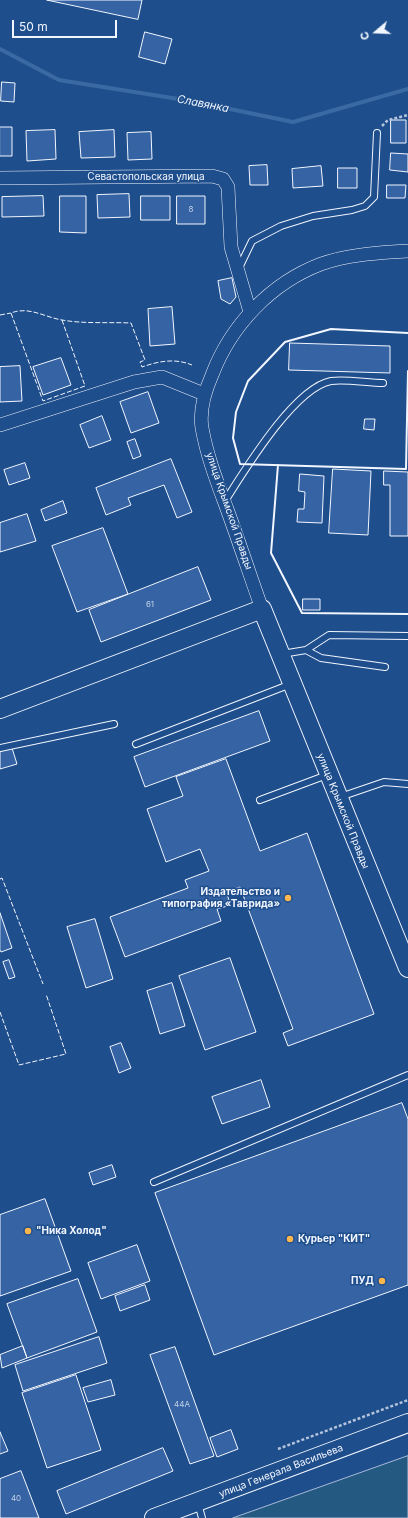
<!DOCTYPE html>
<html>
<head>
<meta charset="utf-8">
<style>
  body { margin:0 }
  #map { position:relative; width:408px; height:1518px; overflow:hidden; background:#1f4e8c; font-family:Inter,sans-serif }
  canvas { display:block }
  .north { position:absolute; left:356px; top:12px; width:40px; height:40px; -webkit-text-stroke:3px #1f4e8c; paint-order:stroke; rotate:251deg; font-size:11px; font-weight:700; line-height:16px; text-align:center; color:#f2f6ff }
  .north::after { content:''; display:block; margin:auto; width:14px; height:18px; background:#f2f6ff; clip-path:polygon(50% 0,100% 100%,50% 72%,0 100%) }
  .scale { position:absolute; left:12px; top:20px; width:105px; height:18px; box-sizing:border-box; border:2px solid #f2f6ff; border-top:0; padding-left:5px; font-size:12px; line-height:14px; white-space:nowrap; color:#f2f6ff; -webkit-text-stroke:3px #1f4e8c; paint-order:stroke }
</style>
</head>
<body>
<div id="map">
<canvas width="408" height="1518"></canvas>
<div class="north">С</div>
<div class="scale">50 m</div>
</div>
<script>
const context = document.querySelector('canvas').getContext('2d');
context.lineJoin = 'round';
function paint(path, color) {
  context.fillStyle = color;
  context.fill(path, 'evenodd');
}
function strokePath(path, color, width, dash) {
  context.strokeStyle = color;
  context.lineWidth = width;
  context.lineCap = dash ? 'butt' : 'round';
  context.setLineDash(dash || []);
  context.stroke(path);
}
function label(font, color, halo, rows, align = 'center') {
  context.font = font + ' Inter,sans-serif';
  context.lineWidth = 3;
  context.setLineDash([]);
  context.textBaseline = 'middle';
  context.strokeStyle = halo;
  context.fillStyle = color;
  for (const [text, x, y, turn = 0] of rows) {
    context.save();
    context.translate(x, y);
    context.rotate((+turn || 0) * Math.PI / 180);
    context.textAlign = isNaN(turn) ? turn : align;
    if (halo) context.strokeText(text, 0, 0);
    context.fillText(text, 0, 0);
    context.restore();
  }
}
const green = new Path2D(`
  M408,1456V1518H233Z`);
paint(green, '#245a82');
strokePath(green, '#a8bbd7', 1);
strokePath(new Path2D(`
  M0,49L59,80L191,101L293,122L408,89`), '#3b69a3', 4);
const building = new Path2D(`
  M47,0H142L138,19Z
  M145,32L172,39L165,64L139,57Z
  M2,82L15,83L14,102L1,101Z
  M391,120H406V143H391Z
  M0,127H12V156H0Z
  M55,130L56,159L27,161L26,131Z
  M114,130L115,157L81,158L79,132Z
  M151,132L152,159L128,160L127,133Z
  M391,153L408,154V172L390,170Z
  M267,165L268,185H250L249,166Z
  M321,166L323,186L293,188L292,169Z
  M338,168H357V188H338Z
  M387,185H406L405,198H387Z
  M129,194L130,217L98,218L97,195Z
  M43,196L44,216L2,217V197Z
  M60,196H86V233L60,232Z
  M141,196H170V220H141Z
  M177,196H205V224H177Z
  M232,278L236,297L230,304L221,299L218,281Z
  M172,307L175,344L150,346L148,309Z
  M290,343L390,346V373L289,370Z
  M61,358L71,385L43,395L33,367Z
  M20,366L22,401L0,402V367Z
  M148,392L159,423L131,433L120,402Z
  M102,416L111,440L89,448L80,425Z
  M365,419H375L374,430L364,429Z
  M135,439L141,456L133,459L127,442Z
  M171,459L192,512L177,518L164,485L128,498L131,505L106,515L96,488Z
  M25,463L30,478L9,485L4,470Z
  M333,469L371,471L368,535L329,533Z
  M384,471L408,472V536H390V485H384Z
  M300,474L324,476L322,523L297,522L298,509H304L305,492L299,491Z
  M63,501L67,513L45,521L41,510Z
  M27,514L36,541L0,552V523Z
  M103,528L128,594L77,612L52,546Z
  M198,567L211,600L101,642L89,610Z
  M303,599H320V610H303Z
  M259,711L270,741L145,787L134,757Z
  M12,748L17,764L0,769V752Z
  M226,759L260,851L307,833L374,1014L288,1046L283,1033L293,1029L240,887L226,892L231,905L217,909L221,921L125,957L110,917L188,888L185,880L209,871L200,849L166,862L147,809L183,796L176,777Z
  M0,913L12,948L1,952L0,950Z
  M95,919L113,979L86,988L67,927Z
  M230,958L256,1032L205,1050L179,976Z
  M9,960L15,977L9,979L3,962Z
  M172,983L185,1026L160,1034L147,991Z
  M121,1043L131,1068L119,1073L110,1047Z
  M261,1080L270,1107L222,1124L212,1097Z
  M402,1103L408,1119V1285L214,1355L155,1193Z
  M112,1165L116,1177L93,1185L89,1173Z
  M45,1199L71,1271L0,1296V1215Z
  M137,1245L150,1281L101,1299L88,1263Z
  M78,1279L97,1332L27,1358L7,1304Z
  M145,1285L150,1300L120,1311L115,1296Z
  M99,1337L107,1363L23,1391L15,1365Z
  M23,1346L27,1358L2,1368L0,1355Z
  M175,1347L214,1456L190,1464L150,1355Z
  M76,1375L101,1450L47,1468L22,1393Z
  M111,1380L115,1395L88,1402L83,1388Z
  M231,1430L238,1449L217,1457L210,1438Z
  M0,1432L8,1451L0,1454Z
  M163,1448L173,1471L66,1514L57,1491Z
  M21,1471L39,1518H0V1479Z`);
paint(building, '#3563a3');
strokePath(building, '#f2f6ff', 1);
const lane = new Path2D(`
  M239,268L252,241L281,226L313,216L352,210L365,206L374,197L377,133
  M225,501C245,470 294,388 331,381C346,379 368,383 383,383
  M282,654L306,650
  M385,667L321,658L306,650L329,635L408,636
  M136,744L291,684
  M0,748L114,724
  M340,797L384,782L408,784
  M260,800L327,775
  M154,1182L408,1075
  M198,1503L202,1518`);
const street = new Path2D(`
  M0,178L212,176L223,179L228,187L231,247L250,312
  M0,425L134,382L162,377L204,394
  M262,609C250,575 239,542 227,509C217,482 207,456 202,428C199,409 205,391 212,375C231,325 271,283 321,264C349,254 379,253 408,251`);
const secondary = new Path2D(`
  M0,709L262,609L408,968
  M154,1518L408,1423`);
strokePath(lane, '#f2f6ff', 8);
strokePath(street, '#f2f6ff', 14);
strokePath(secondary, '#f2f6ff', 20);
strokePath(new Path2D(`
  M382,126L388,120L408,115
  M278,1449L408,1400`), '#b3c4dc', 2.5, [3, 2]);
strokePath(lane, '#1f4e8c', 6);
strokePath(street, '#1f4e8c', 13);
strokePath(secondary, '#1f4e8c', 18);
strokePath(new Path2D(`
  M0,315L11,313
  M62,320L85,386L43,401L11,313C29,306 44,317 62,320C84,324 108,322 131,323L145,360L140,362L142,367C159,361 175,358 192,365
  M0,879L2,878L43,984
  M0,1012L19,1065L66,1054L46,994`), '#f2f6ff', 1, [5, 2]);
strokePath(new Path2D(`
  M408,333L331,329L285,342L248,381L236,412L233,438L240,464L406,469L408,371
  M278,465L271,553L302,613L408,614`), '#f2f6ff', 2);
for (const [x, y, r, color] of [
  [288,898,4,"#ffb74d"],
  [28,1231,4,"#ffb74d"],
  [290,1239,4,"#ffb74d"],
  [382,1281,4,"#ffb74d"]
]) {
  const dot = new Path2D();
  dot.arc(x, y, r, 0, 2 * Math.PI);
  context.fillStyle = color;
  context.fill(dot);
  strokePath(dot, '#1f4e8c', 1.5);
}
label('8px', '#c3d1e8', null, [
  ["8",191,210],
  ["61",150,605],
  ["44А",182,1405],
  ["40",16,1499]
]);
label('10px', '#f2f6ff', '#1f4e8c', [
  ["Севастопольская улица",146,177],
  ["улица Крымской Правды",229,511,71],
  ["улица Крымской Правды",343,811,68],
  ["улица Генерала Васильева",281,1471,-21]
]);
label('bold 10px', '#f2f6ff', '#1f4e8c', [
  ["Издательство и",280,892],
  ["типография «Таврида»",280,904],
  ["\"Ника Холод\"",36,1231,"left"],
  ["Курьер \"КИТ\"",298,1239,"left"],
  ["ПУД",374,1281]
], 'right');
label('italic 11px', '#f2f6ff', '#1f4e8c', [
  ["Славянка",203,104,11]
]);
</script>
</body>
</html>
